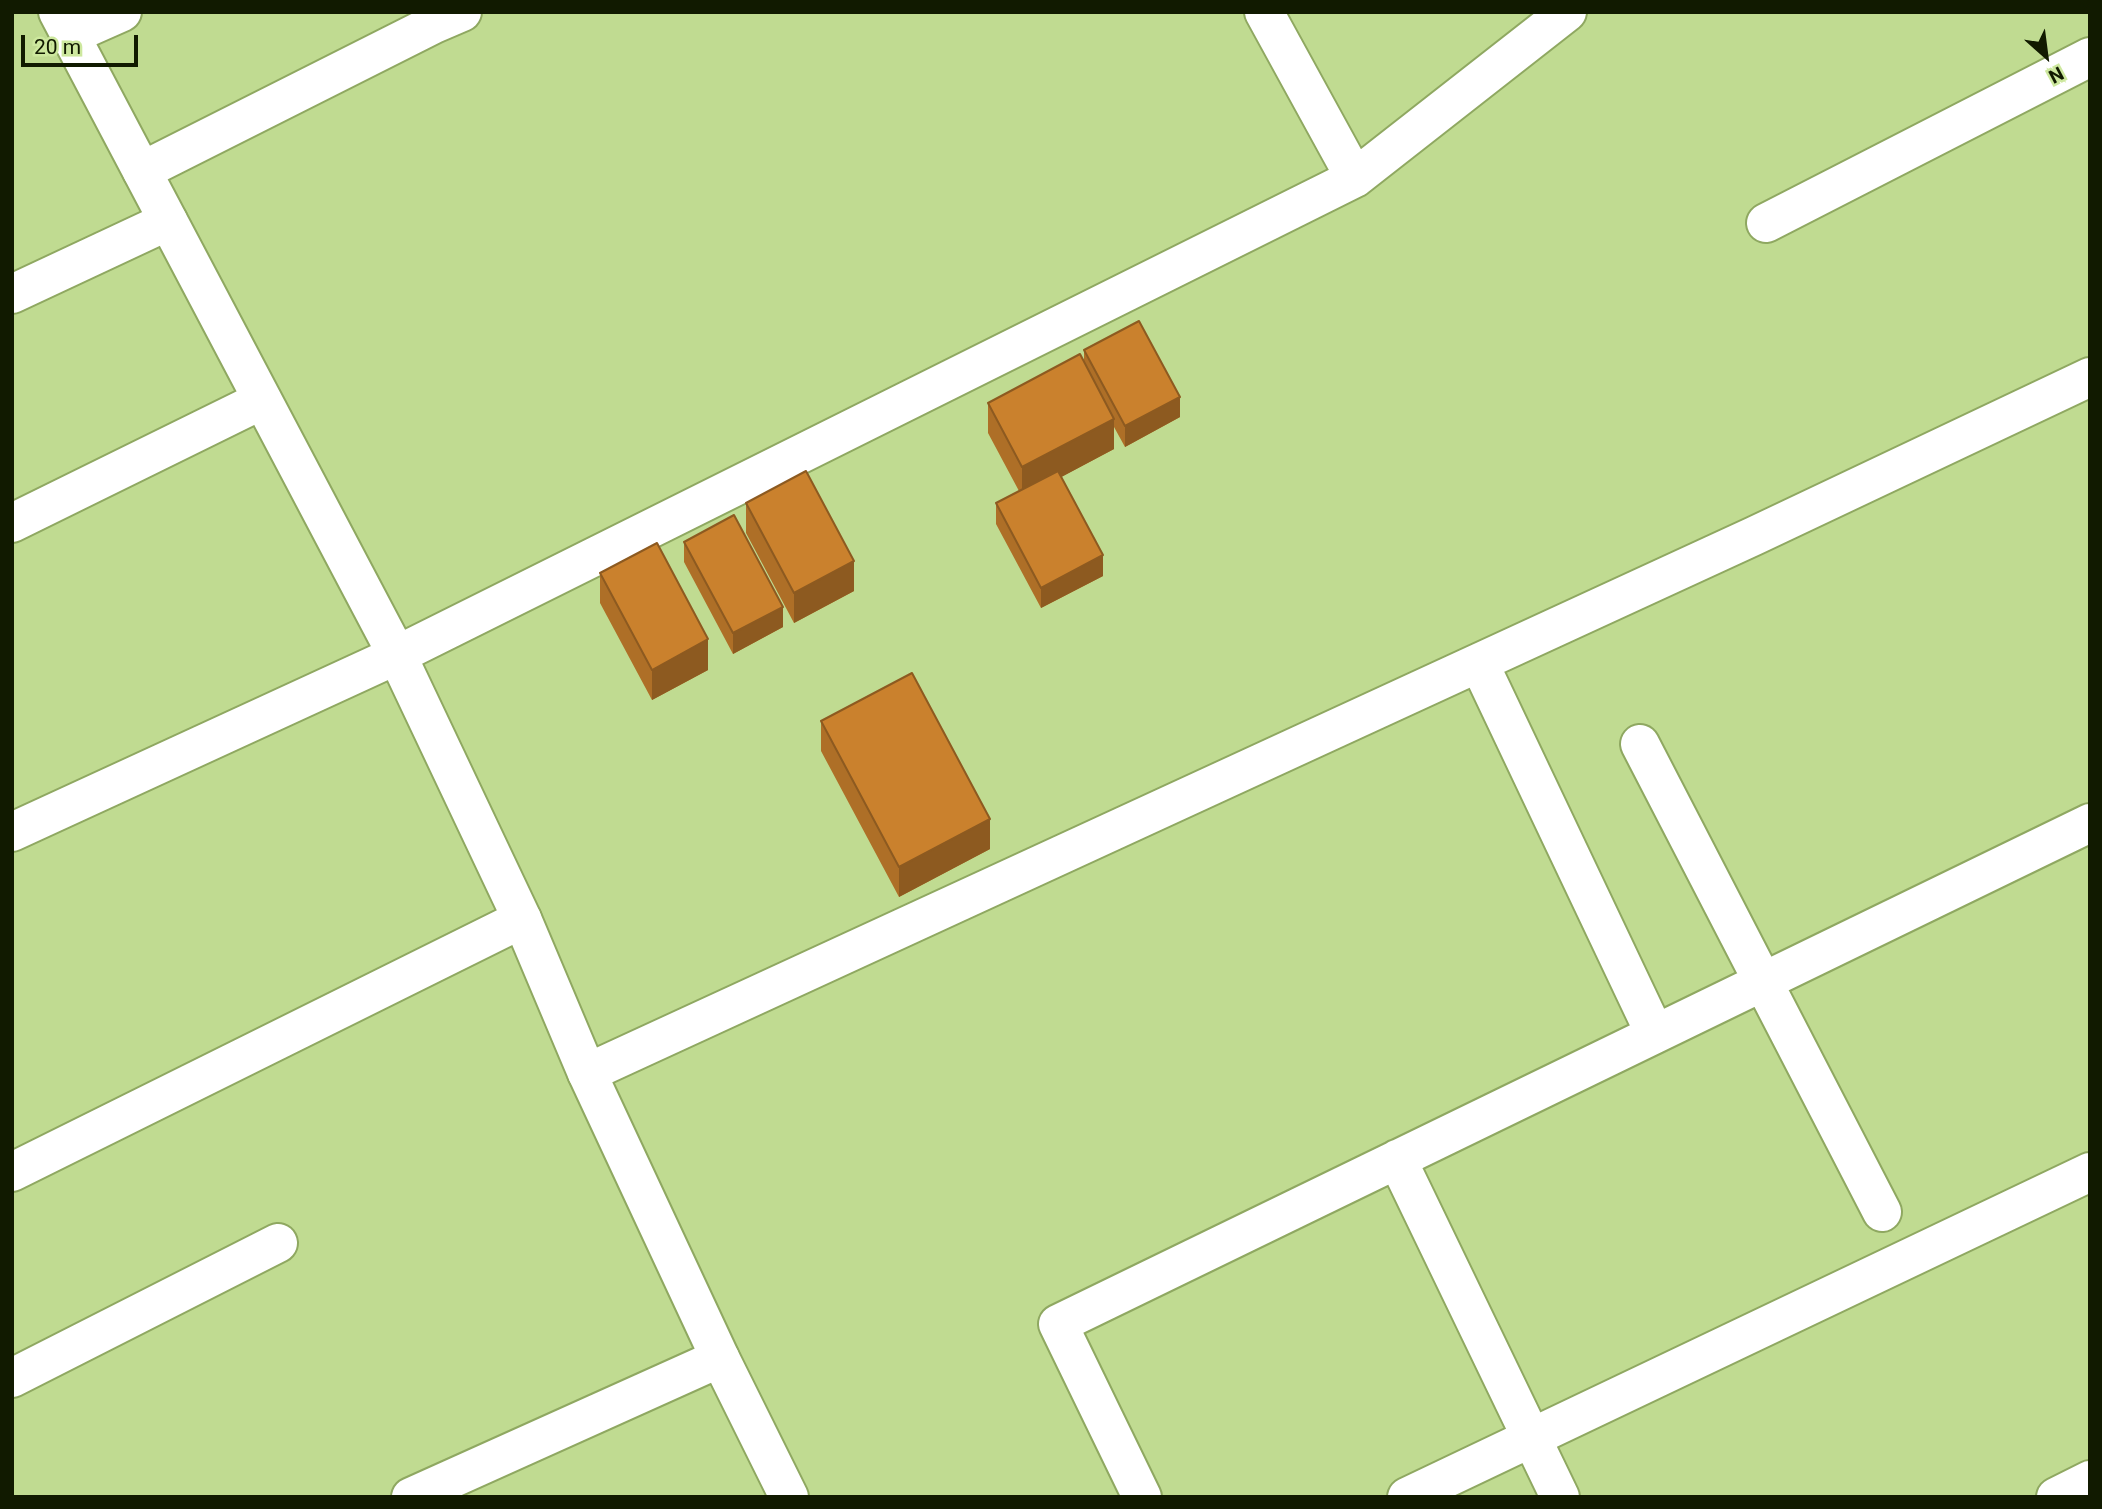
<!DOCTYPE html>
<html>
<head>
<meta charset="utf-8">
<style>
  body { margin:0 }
  #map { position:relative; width:2102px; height:1509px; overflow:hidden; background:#c0db91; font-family:Roboto,sans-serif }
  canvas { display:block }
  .frame { position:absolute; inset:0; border:14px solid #111a00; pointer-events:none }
  .north { position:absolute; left:2011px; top:21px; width:70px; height:70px; -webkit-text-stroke:5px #cde89e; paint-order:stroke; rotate:152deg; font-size:19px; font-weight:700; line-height:28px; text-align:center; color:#111a00 }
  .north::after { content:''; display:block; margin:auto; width:24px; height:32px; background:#111a00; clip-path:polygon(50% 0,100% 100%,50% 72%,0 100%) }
  .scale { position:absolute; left:21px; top:35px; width:117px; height:32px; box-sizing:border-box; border:4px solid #111a00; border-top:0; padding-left:9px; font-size:21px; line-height:24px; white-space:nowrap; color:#111a00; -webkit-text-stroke:5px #cde89e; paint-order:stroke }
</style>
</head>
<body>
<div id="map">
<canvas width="2102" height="1509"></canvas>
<div class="frame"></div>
<div class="north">N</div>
<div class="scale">20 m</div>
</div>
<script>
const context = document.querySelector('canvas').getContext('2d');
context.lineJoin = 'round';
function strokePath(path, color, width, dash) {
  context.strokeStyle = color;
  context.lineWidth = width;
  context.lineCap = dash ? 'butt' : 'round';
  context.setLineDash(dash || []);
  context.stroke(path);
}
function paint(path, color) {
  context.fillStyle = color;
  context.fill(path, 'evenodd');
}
const minor = new Path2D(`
  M1264,12L1355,178
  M70,35L122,12
  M142,171L434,24L462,12
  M1766,223L2090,57
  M12,294L168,221
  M12,523L262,400
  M1479,663L1655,1034
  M1640,744L1882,1212
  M12,832L397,655L1355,178L1567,12
  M587,1073L1754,536L2090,377
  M1397,1159L1560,1497
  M12,1172L522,919
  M12,1378L278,1243
  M411,1497L720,1358
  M1142,1497L1058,1324L2090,823
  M1407,1497L2090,1172
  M2056,1497L2090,1480`);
const major = new Path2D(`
  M58,12L397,655L522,919L587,1073L720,1358L789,1497`);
strokePath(minor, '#8fa861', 42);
strokePath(major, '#8fa861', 42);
strokePath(minor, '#fff', 38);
strokePath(major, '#fff', 38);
paint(new Path2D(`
  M1084,350L1180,417L1125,447L1114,427V449L1061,477L1103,576L1041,608L996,524V503L1019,491L988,433V403L1084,362Z
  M746,503L854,591L794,623L746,533Z
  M684,542L783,627L733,654L684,562Z
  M600,573L708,670L652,700L600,603Z
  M821,721L990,849L899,897L821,751Z`), '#ae6f27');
paint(new Path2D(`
  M1180,397V417L1125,447V426Z
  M1114,419V449L1022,498V467Z
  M1103,555V576L1041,608V588Z
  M854,561V591L794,623V593Z
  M783,607V627L733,654V633Z
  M708,639V670L652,700V670Z
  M990,819V849L899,897V867Z`), '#8d5a20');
const building = new Path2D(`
  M1139,321L1180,397L1125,426L1084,350Z
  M1080,354L1114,419L1022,467L988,403Z
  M806,471L854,561L794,593L746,503Z
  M1058,471L1103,555L1041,588L996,503Z
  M734,515L783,607L733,633L684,542Z
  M657,543L708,639L652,670L600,573Z
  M912,673L990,819L899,867L821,721Z`);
paint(building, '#ca812d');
strokePath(building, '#8d5a20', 2);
</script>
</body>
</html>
